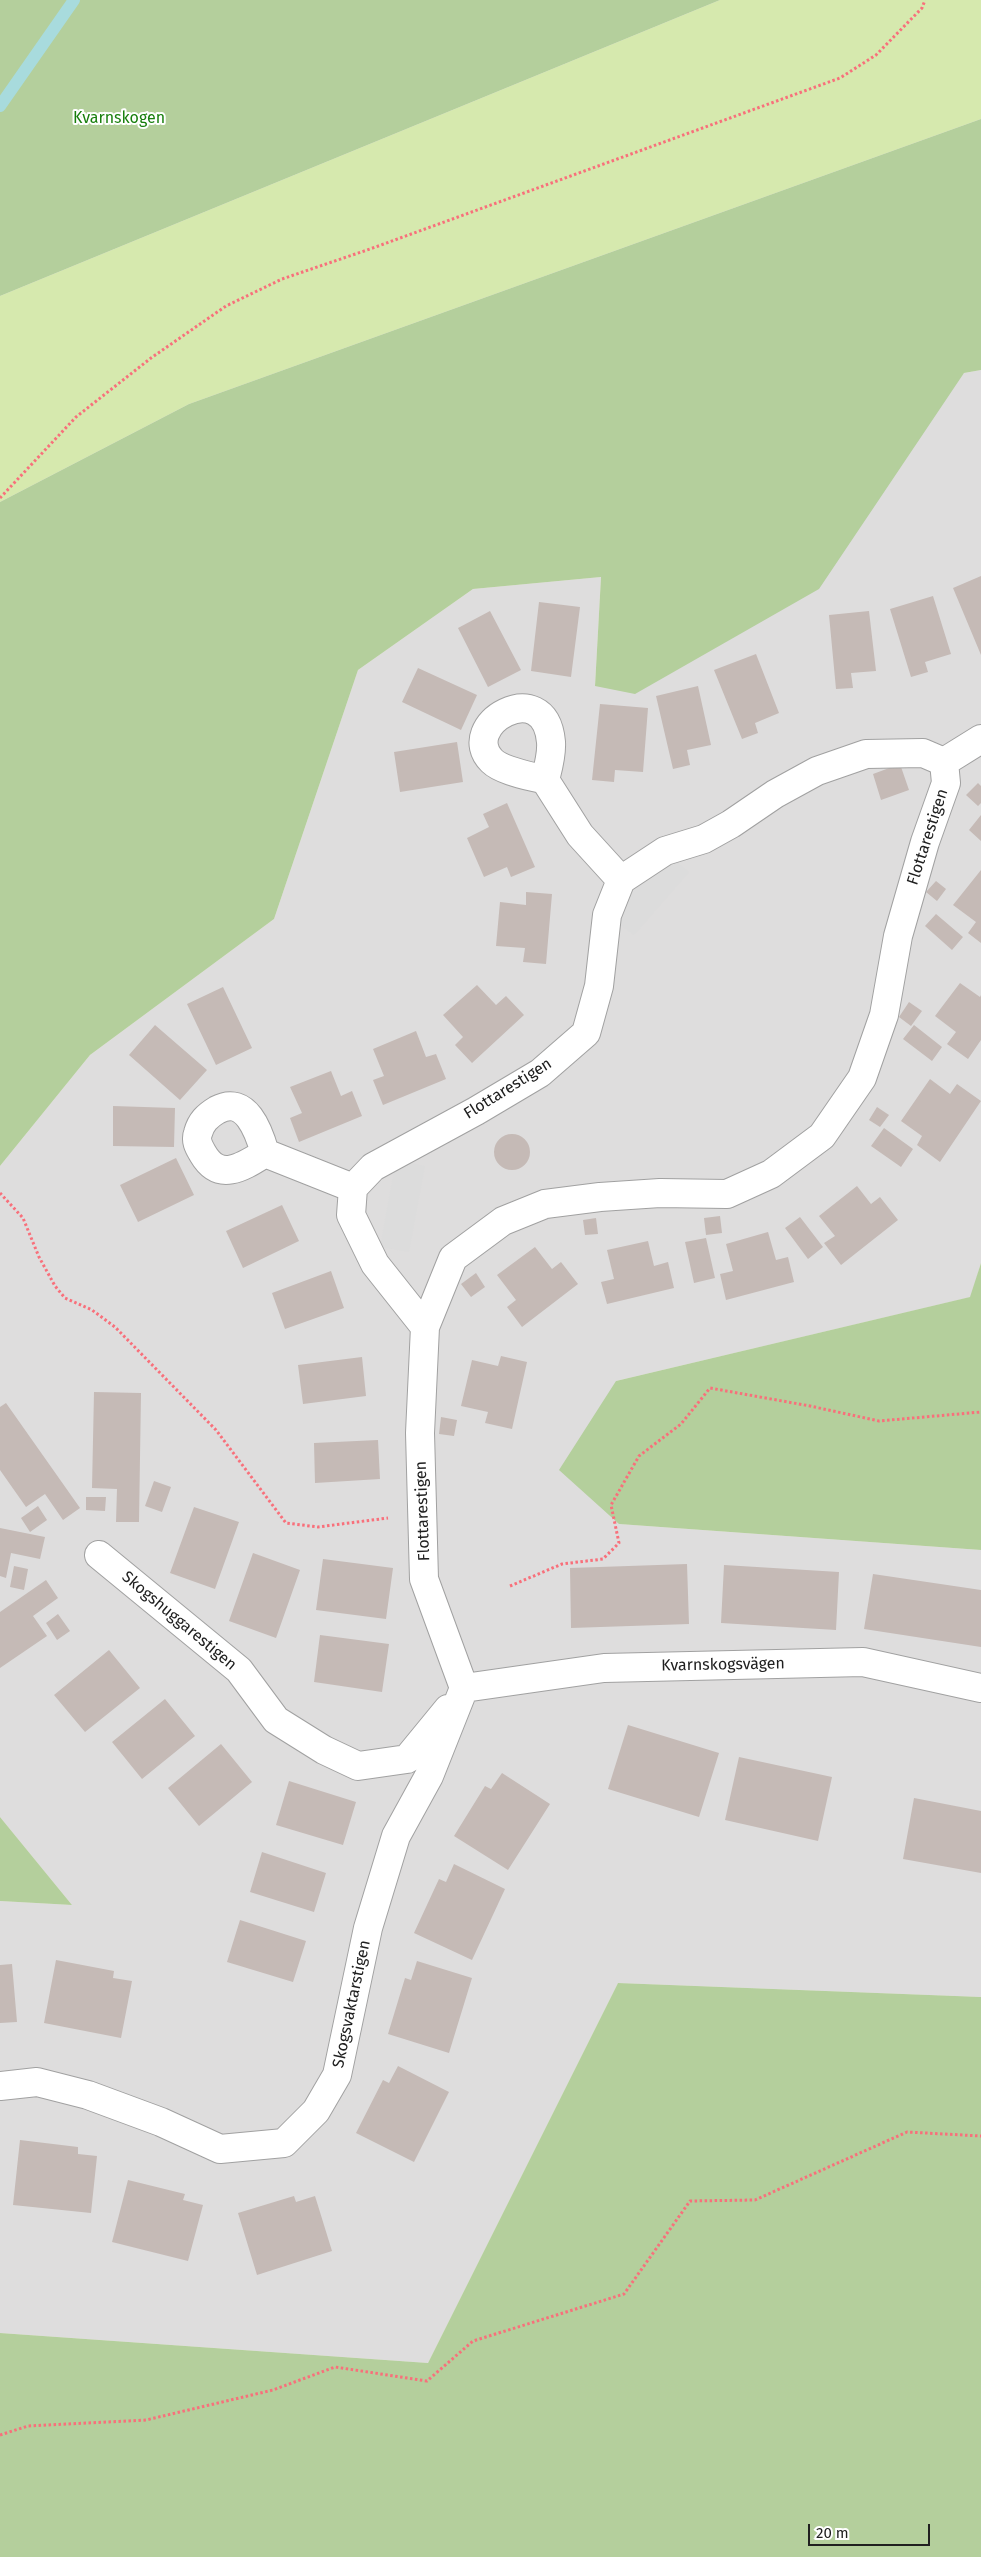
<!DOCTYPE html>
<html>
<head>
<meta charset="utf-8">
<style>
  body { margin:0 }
  #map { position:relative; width:981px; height:2557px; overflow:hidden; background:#f0ebe7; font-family:"Fira Sans",sans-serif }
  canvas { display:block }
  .scale { position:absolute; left:808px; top:2524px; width:122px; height:22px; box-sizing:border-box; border:2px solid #202020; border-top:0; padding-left:6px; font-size:15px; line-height:18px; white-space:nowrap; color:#202020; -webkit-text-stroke:4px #fff; paint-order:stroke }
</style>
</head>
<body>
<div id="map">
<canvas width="981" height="2557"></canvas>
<div class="scale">20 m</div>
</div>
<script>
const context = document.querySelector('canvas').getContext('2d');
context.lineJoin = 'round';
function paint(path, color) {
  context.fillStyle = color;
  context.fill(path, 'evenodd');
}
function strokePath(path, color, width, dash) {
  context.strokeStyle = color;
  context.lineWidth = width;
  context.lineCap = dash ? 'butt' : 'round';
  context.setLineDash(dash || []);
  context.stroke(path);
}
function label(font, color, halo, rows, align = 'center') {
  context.font = font + ' "Fira Sans",sans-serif';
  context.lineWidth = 4;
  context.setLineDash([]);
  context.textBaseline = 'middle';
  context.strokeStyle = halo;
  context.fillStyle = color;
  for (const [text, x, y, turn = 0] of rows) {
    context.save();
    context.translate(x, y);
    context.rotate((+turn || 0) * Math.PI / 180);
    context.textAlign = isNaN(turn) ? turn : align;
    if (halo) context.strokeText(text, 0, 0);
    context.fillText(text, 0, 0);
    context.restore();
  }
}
paint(new Path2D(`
  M981,370V1263L971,1297L616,1381L619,1524L981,1550V1997L618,1983L428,2363L0,2333V1901L72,1905L0,1817V1166L90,1055L274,919L358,670L473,589L601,577L595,685L964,373Z`), '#dedddd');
paint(new Path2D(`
  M720,0H981V119L189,404L0,502V296Z`), '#d6e9ae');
paint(new Path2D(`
  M0,0H720L0,296Z
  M981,119V370L964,373L819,589L635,694L595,686L601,577L473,589L358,670L274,919L90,1055L0,1166V502L189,404Z
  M981,1263V1550L619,1524L559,1470L616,1381L970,1297Z
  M0,1817L72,1905L0,1901Z
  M618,1983L981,1997V2557H0V2333L428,2363Z`), '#b4cf9c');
paint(new Path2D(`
  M665,853L689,872L634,935L610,917Z
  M396,1159L425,1166L409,1252L380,1247Z`), '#dcdcdc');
strokePath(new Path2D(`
  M0,106L74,0`), '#a8dbdd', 12);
paint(new Path2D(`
  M981,576V655L953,588Z
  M933,596L951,654L925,662L928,672L911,677L890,609Z
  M539,602L580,607L571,677L531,671Z
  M490,611L521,670L488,687L458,628Z
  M869,611L876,671L851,673L853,688L836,689L829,615Z
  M756,654L779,713L755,723L758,733L742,739L714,670Z
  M418,668L477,695L461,730L402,702Z
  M698,686L711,745L687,750L690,765L673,769L656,696Z
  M600,704L648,708L643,772L615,770L614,782L592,780Z
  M457,742L463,782L400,792L394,752Z
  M900,764L909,790L881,800L873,774Z
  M978,783L981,786V803L978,806L966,795Z
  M507,803L535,867L511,877L507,867L484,877L467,838L489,827L483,814Z
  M981,815V841L969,830Z
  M981,870V943L968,933L976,922L953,905Z
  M936,881L946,889L937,901L926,892Z
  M526,892L552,894L546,964L523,962L525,948L496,946L500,902L526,905Z
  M936,914L963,937L952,950L925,926Z
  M960,983L980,997L981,995V1040L968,1059L947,1044L956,1032L935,1016Z
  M477,985L496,1005L506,996L524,1015L472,1063L455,1045L463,1037L443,1015Z
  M223,987L252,1048L216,1065L187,1004Z
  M909,1002L922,1011L911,1026L899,1017Z
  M155,1025L207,1070L180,1100L129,1055Z
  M914,1025L942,1047L932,1061L903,1039Z
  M416,1031L426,1057L436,1054L446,1079L383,1105L373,1080L384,1076L373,1049Z
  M331,1071L341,1096L352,1091L362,1116L299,1142L290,1118L302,1113L290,1087Z
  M930,1079L950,1094L957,1084L981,1101L940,1162L917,1145L922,1136L901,1121Z
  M113,1106L175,1108L174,1147L113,1146Z
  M877,1107L889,1115L880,1127L869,1120Z
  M884,1128L913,1149L901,1167L871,1146Z
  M494 1152a18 18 0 1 1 36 0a18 18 0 1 1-36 0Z
  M176,1158L194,1195L138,1222L120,1185Z
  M857,1186L871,1204L880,1197L898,1220L841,1265L824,1243L835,1236L819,1216Z
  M282,1205L299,1241L243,1268L226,1231Z
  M720,1216L722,1233L706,1235L704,1218Z
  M800,1217L823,1247L808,1259L785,1228Z
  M596,1218L598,1234L585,1235L583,1220Z
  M768,1232L776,1260L788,1257L794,1282L726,1300L720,1274L733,1271L726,1244Z
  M706,1238L715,1278L694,1283L685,1242Z
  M648,1241L654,1266L668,1262L674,1288L607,1304L601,1282L614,1279L607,1250Z
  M535,1247L552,1269L561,1262L578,1284L522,1327L507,1307L516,1300L497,1275Z
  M331,1271L344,1308L285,1329L272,1293Z
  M476,1273L485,1287L471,1297L461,1284Z
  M501,1356L527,1362L512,1429L485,1423L488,1412L461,1406L472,1360L498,1366Z
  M362,1357L366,1396L303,1404L298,1365Z
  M94,1392L141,1393L139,1522H116L117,1489L92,1488Z
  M6,1403L80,1508L63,1520L45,1494L26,1507L0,1470V1407Z
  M441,1417L457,1420L454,1436L439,1434Z
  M378,1440L380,1479L315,1483L314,1443Z
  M154,1481L171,1487L162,1512L145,1506Z
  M86,1497H106L105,1511L86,1510Z
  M38,1506L47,1520L30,1532L21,1518Z
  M194,1507L239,1522L215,1589L170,1573Z
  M0,1528L45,1537L40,1559L11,1553L6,1578L0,1576Z
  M253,1553L300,1570L276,1638L229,1621Z
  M323,1559L393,1568L386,1619L316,1610Z
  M687,1564L689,1624L571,1628L570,1568Z
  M724,1565L839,1572L836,1630L721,1623Z
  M14,1566L28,1569L24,1590L10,1587Z
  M873,1574L981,1590V1647L864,1629Z
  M46,1580L58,1598L33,1616L47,1636L0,1668V1612Z
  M58,1614L70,1631L57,1640L46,1623Z
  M320,1635L389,1644L382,1692L314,1682Z
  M109,1650L140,1688L85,1732L54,1695Z
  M165,1699L195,1736L142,1779L112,1742Z
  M628,1725L719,1753L699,1817L608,1789Z
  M221,1744L252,1782L199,1826L168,1788Z
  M739,1757L832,1777L818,1841L725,1820Z
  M502,1773L550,1804L508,1870L454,1836L485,1786L491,1789Z
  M289,1781L356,1802L343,1845L276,1825Z
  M914,1798L981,1811V1873L903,1859Z
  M262,1852L326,1873L314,1912L250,1892Z
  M454,1864L505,1889L472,1960L414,1933L439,1879L446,1882Z
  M240,1920L306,1941L293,1982L227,1962Z
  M56,1960L114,1971L113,1978L132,1981L121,2038L44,2023Z
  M417,1961L472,1978L449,2053L388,2034L405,1978L411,1980Z
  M12,1964L17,2022L0,2023V1965Z
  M398,2066L449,2092L414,2162L356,2133L383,2080L389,2083Z
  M20,2140L78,2147V2154L97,2156L91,2213L13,2205Z
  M128,2180L185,2194L183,2200L203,2205L188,2261L112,2242Z
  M294,2196L296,2202L315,2196L332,2251L257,2275L238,2213Z`), '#c5bab6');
const minor = new Path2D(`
  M944,762L981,739
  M545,780C531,776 502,771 492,761C456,726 545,673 551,742C552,755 548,768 545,780L580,835L621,880
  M265,1153C244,1166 220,1183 203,1154C199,1147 195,1141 198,1133C201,1122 207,1116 217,1110C246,1094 259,1132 265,1153L353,1188
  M425,1327L375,1264L351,1215L353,1188L373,1167L476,1111L540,1073L586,1033L599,986L607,915L621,880L665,851L704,839L731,824L775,794L817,771L866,754L923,753L944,762L946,783L925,842L898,936L884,1015L862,1078L822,1136L771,1174L727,1194L660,1193L600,1197L545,1204L503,1221L453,1258L425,1327L420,1433L424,1579L464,1688
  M99,1555L239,1670L276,1720L324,1750L358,1766L407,1759L448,1709
  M464,1688L604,1668L863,1662L981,1688
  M0,2086L37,2082L88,2095L161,2122L220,2149L284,2143L316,2111L337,2075L368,1928L396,1836L429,1776L464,1688`);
strokePath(minor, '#a1a1a1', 30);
strokePath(new Path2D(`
  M0,498L76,417L151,358L226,306L282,279L370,249L840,78L876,55L922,8L925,0
  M0,1193L23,1218L39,1257L55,1286L65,1298L92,1310L115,1327L216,1430L286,1523L318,1527L388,1518
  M510,1586L562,1564L603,1559L619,1543L611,1505L639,1456L681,1424L710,1388L810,1406L879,1421L981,1412
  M0,2435L28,2426L146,2420L273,2390L335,2367L427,2381L473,2341L624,2294L690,2201L755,2200L907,2132L981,2136`), '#f8707b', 3, [2.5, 2.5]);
strokePath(minor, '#fff', 28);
label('16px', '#187f0d', '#fff', [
  ["Kvarnskogen",119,119]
]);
label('16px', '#202020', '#fff', [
  ["Flottarestigen",928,837,-72],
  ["Flottarestigen",508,1089,-32],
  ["Flottarestigen",423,1511,-92],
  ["Skogshuggarestigen",179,1621,40],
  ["Kvarnskogsvägen",723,1665,-1],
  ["Skogsvaktarstigen",352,2004,-78]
]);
</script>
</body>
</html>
